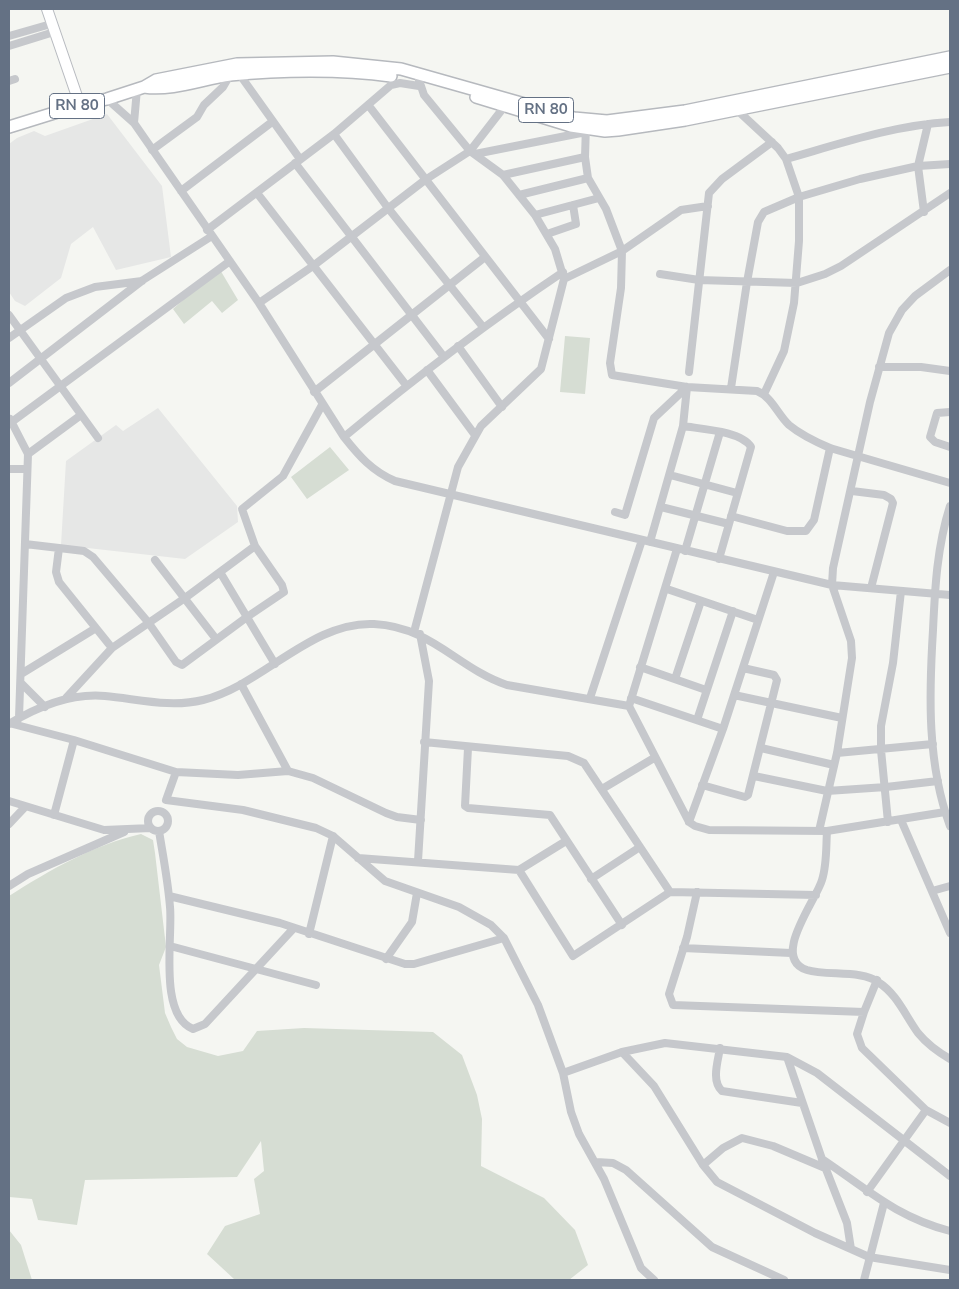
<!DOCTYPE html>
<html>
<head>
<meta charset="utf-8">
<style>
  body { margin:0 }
  #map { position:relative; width:959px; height:1289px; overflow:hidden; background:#f5f6f2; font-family:"Nunito Sans",sans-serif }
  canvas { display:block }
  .frame { position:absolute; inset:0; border:10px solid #647184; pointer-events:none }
</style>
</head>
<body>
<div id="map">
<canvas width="959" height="1289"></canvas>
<div class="frame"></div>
</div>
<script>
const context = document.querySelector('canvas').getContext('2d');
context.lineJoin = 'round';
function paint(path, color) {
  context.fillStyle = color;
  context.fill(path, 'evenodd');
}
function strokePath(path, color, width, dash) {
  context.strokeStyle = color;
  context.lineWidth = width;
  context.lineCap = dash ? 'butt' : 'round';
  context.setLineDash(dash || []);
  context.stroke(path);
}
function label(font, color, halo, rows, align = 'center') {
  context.font = font + ' "Nunito Sans",sans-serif';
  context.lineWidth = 5;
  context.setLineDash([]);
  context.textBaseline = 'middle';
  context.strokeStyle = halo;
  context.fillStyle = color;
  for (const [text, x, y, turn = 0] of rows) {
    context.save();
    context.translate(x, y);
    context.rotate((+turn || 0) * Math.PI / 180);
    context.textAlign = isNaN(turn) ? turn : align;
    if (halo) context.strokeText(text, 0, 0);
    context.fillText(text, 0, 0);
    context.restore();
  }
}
paint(new Path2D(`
  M107,114L162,186L171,257L116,270L93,227L71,244L61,278L25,306L15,301L9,292V144L17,138L34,131L45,136Z
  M158,408L237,506L238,522L185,559L61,545L66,461L116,425L123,431Z`), '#e6e7e6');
paint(new Path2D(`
  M219,268L238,300L222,313L212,301L184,324L173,309Z
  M565,336L590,338L585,394L560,392Z
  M330,447L349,470L307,499L291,477Z
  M141,834L153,840L155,853L166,947L159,965L165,1013L171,1027L177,1039L187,1047L218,1056L243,1051L257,1031L304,1028L433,1032L462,1055L477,1095L482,1119L481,1166L544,1198L575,1230L588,1265L569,1280L234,1279L207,1254L225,1226L260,1214L254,1179L264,1171L261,1141L237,1177L85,1180L77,1225L38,1220L32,1199L9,1197V896C50,870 93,845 141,834Z
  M9,1230L21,1245L32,1280H9Z`), '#d6ddd3');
const secondary = new Path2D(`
  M47,9L80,105`);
const primary = new Path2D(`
  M144,87C173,91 202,79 230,75C280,70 341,69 391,76
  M476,97L571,126L605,131L618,130L685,120L950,67
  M9,127L80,105L107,99L144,87L156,80L237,64L333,62L401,69L574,118L607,121L685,111L950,57`);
strokePath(secondary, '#b8bbc0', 12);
strokePath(primary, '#b6b9be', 14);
strokePath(new Path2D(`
  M9,36L51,24
  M9,46L54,32
  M240,75L300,159
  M9,81L15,79
  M107,99L134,123L137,89
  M369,106L549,339
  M737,110L778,148L786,159L799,197V241L794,303L784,351L764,394
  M134,123L259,303L344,437C359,456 372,471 395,481L832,585L950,595
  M586,125L585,157L588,178L606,209L622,251L621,288L610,363L612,375L687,387L757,391C772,397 778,415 789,425C801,435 816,442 830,448L950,483
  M334,134L388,208L483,327
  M152,150L197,117L204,105L223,87L230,75
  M475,154L586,132
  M786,159C839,144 895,125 950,122
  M295,163L444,357
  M503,175L585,157
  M181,191L272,122
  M257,193L406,385
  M519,195L588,178
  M924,212L918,166L928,124
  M535,215L599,198
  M207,230L334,134L391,85L400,83L419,86
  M547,234L576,224L573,205
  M660,274L699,280L797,283L825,274L841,266L950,193
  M564,279L622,251L681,210L708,206
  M259,303L313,266L425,180L470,151L504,107
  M9,315L98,438
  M9,338L66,298L95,287L142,281
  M458,346L502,407
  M879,367H921L950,371
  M427,370L475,435
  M689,372L709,193L722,179L772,142
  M9,383L143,280L212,236
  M731,388L747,282L758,222L764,212L799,197L860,179L918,166L950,164
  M314,392L485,257
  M950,412L937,413L930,437L935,442L950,447
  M10,419L28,454
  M9,424L230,261
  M683,426C701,429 742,431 751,447L719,559
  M344,437C415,378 487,323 563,272
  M9,469H27
  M670,475L737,493
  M852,491L884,495L891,499L893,503L871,588
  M950,506C937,547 935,587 933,630C929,695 927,764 950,826
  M661,507L729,524
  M615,512L625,515L654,418L687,387L683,426L650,542
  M731,516L787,531H806L814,520L830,448
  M25,544L59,548L56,572L59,582L112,648
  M59,548L84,551L93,557L148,622L176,662L182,665L247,617L284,592L282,585L255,546L242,509L283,476L322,405
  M677,549L629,706L689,822L695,826L709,830L827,831L945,812
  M685,551L720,432
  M155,560L216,639
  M220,572L275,664
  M667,589L758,620
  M414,632L458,467L481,426L541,369L564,279L555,249L535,215L503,175L470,151L424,95L419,80
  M640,667L706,690
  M21,674L96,628
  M675,679L701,601
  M21,683L45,707
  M241,684L288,771L313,778L386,813L397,817L421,820
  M734,695L842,718
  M66,698L112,648L185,598L255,546
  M590,698L642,540
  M631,698L723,729
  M19,718L28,454L81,415
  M697,720L733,611
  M9,723L74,740L176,772L238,775L288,771
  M9,724C37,707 72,693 105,696C138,699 170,708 203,700C263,685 311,621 374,624C432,627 457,668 507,685L629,706
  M424,742L568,756L584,763L670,892L816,895
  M468,748L465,806L468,808L550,815L622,925
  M761,748L834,765
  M837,753L933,744
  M176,772L166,800L243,810L316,828L333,836L385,881L459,907L491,925L504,938L538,1005L563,1073L571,1112L579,1134L604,1179L641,1268L654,1280
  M754,776L827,791L886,787L938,781
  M702,785L745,797L748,795L777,680L774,675L743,668
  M602,789L654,758
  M9,801L104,830L151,828
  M148 821a10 10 0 1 1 20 0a10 10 0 1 1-20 0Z
  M54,815L74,740
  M901,820L950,933
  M689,822L723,729L774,572
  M888,822L881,750V726L893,663L901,591
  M9,824L25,807
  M159,831C163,856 168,881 170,907C173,937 158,1015 193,1029L205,1024L293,929
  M819,831L837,753L852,658L851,641L832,585L833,568L870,402L889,333L902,310L915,296L950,270
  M827,831C826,846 827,865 822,880C816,901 770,958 807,970C827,976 862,970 878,982C897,994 905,1015 918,1033C927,1044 938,1052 950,1059
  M566,841L519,870L573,956L670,892
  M358,858L519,870
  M418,861L429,681L420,634
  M591,879L640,847
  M9,886L28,874L124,832
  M932,891L950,886
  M697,892L687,937L669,994L673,1005L864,1012L877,980
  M169,896L280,923L405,964H414L504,938
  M309,934L333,836
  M170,946L316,985
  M683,948L791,953
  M386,959L412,922L417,893
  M864,1012L857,1034L862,1048L926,1110L950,1123
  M720,1048C718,1061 711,1081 722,1091L802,1103
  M622,1052L665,1043L787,1057L817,1073L950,1176
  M787,1057L822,1159L847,1223L851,1249
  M563,1073L622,1052L654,1086L703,1165L717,1182L815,1233L869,1257L950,1270
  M822,1159C867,1189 896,1217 950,1231
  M596,1162L613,1163L626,1170L712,1247L784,1280
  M703,1165L723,1148L742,1138L773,1146L825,1168
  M867,1192L926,1110
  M864,1280L884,1203`), '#c6c8cc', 8);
strokePath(secondary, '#fff', 10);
strokePath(primary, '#fff', 11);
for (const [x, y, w] of [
  [77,106,55],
  [546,110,55]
]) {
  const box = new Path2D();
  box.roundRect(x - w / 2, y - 12.5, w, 25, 4);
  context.fillStyle = '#fff';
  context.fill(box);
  strokePath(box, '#647184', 1);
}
label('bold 15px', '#647184', null, [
  ["RN 80",77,106],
  ["RN 80",546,110]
]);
</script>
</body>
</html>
